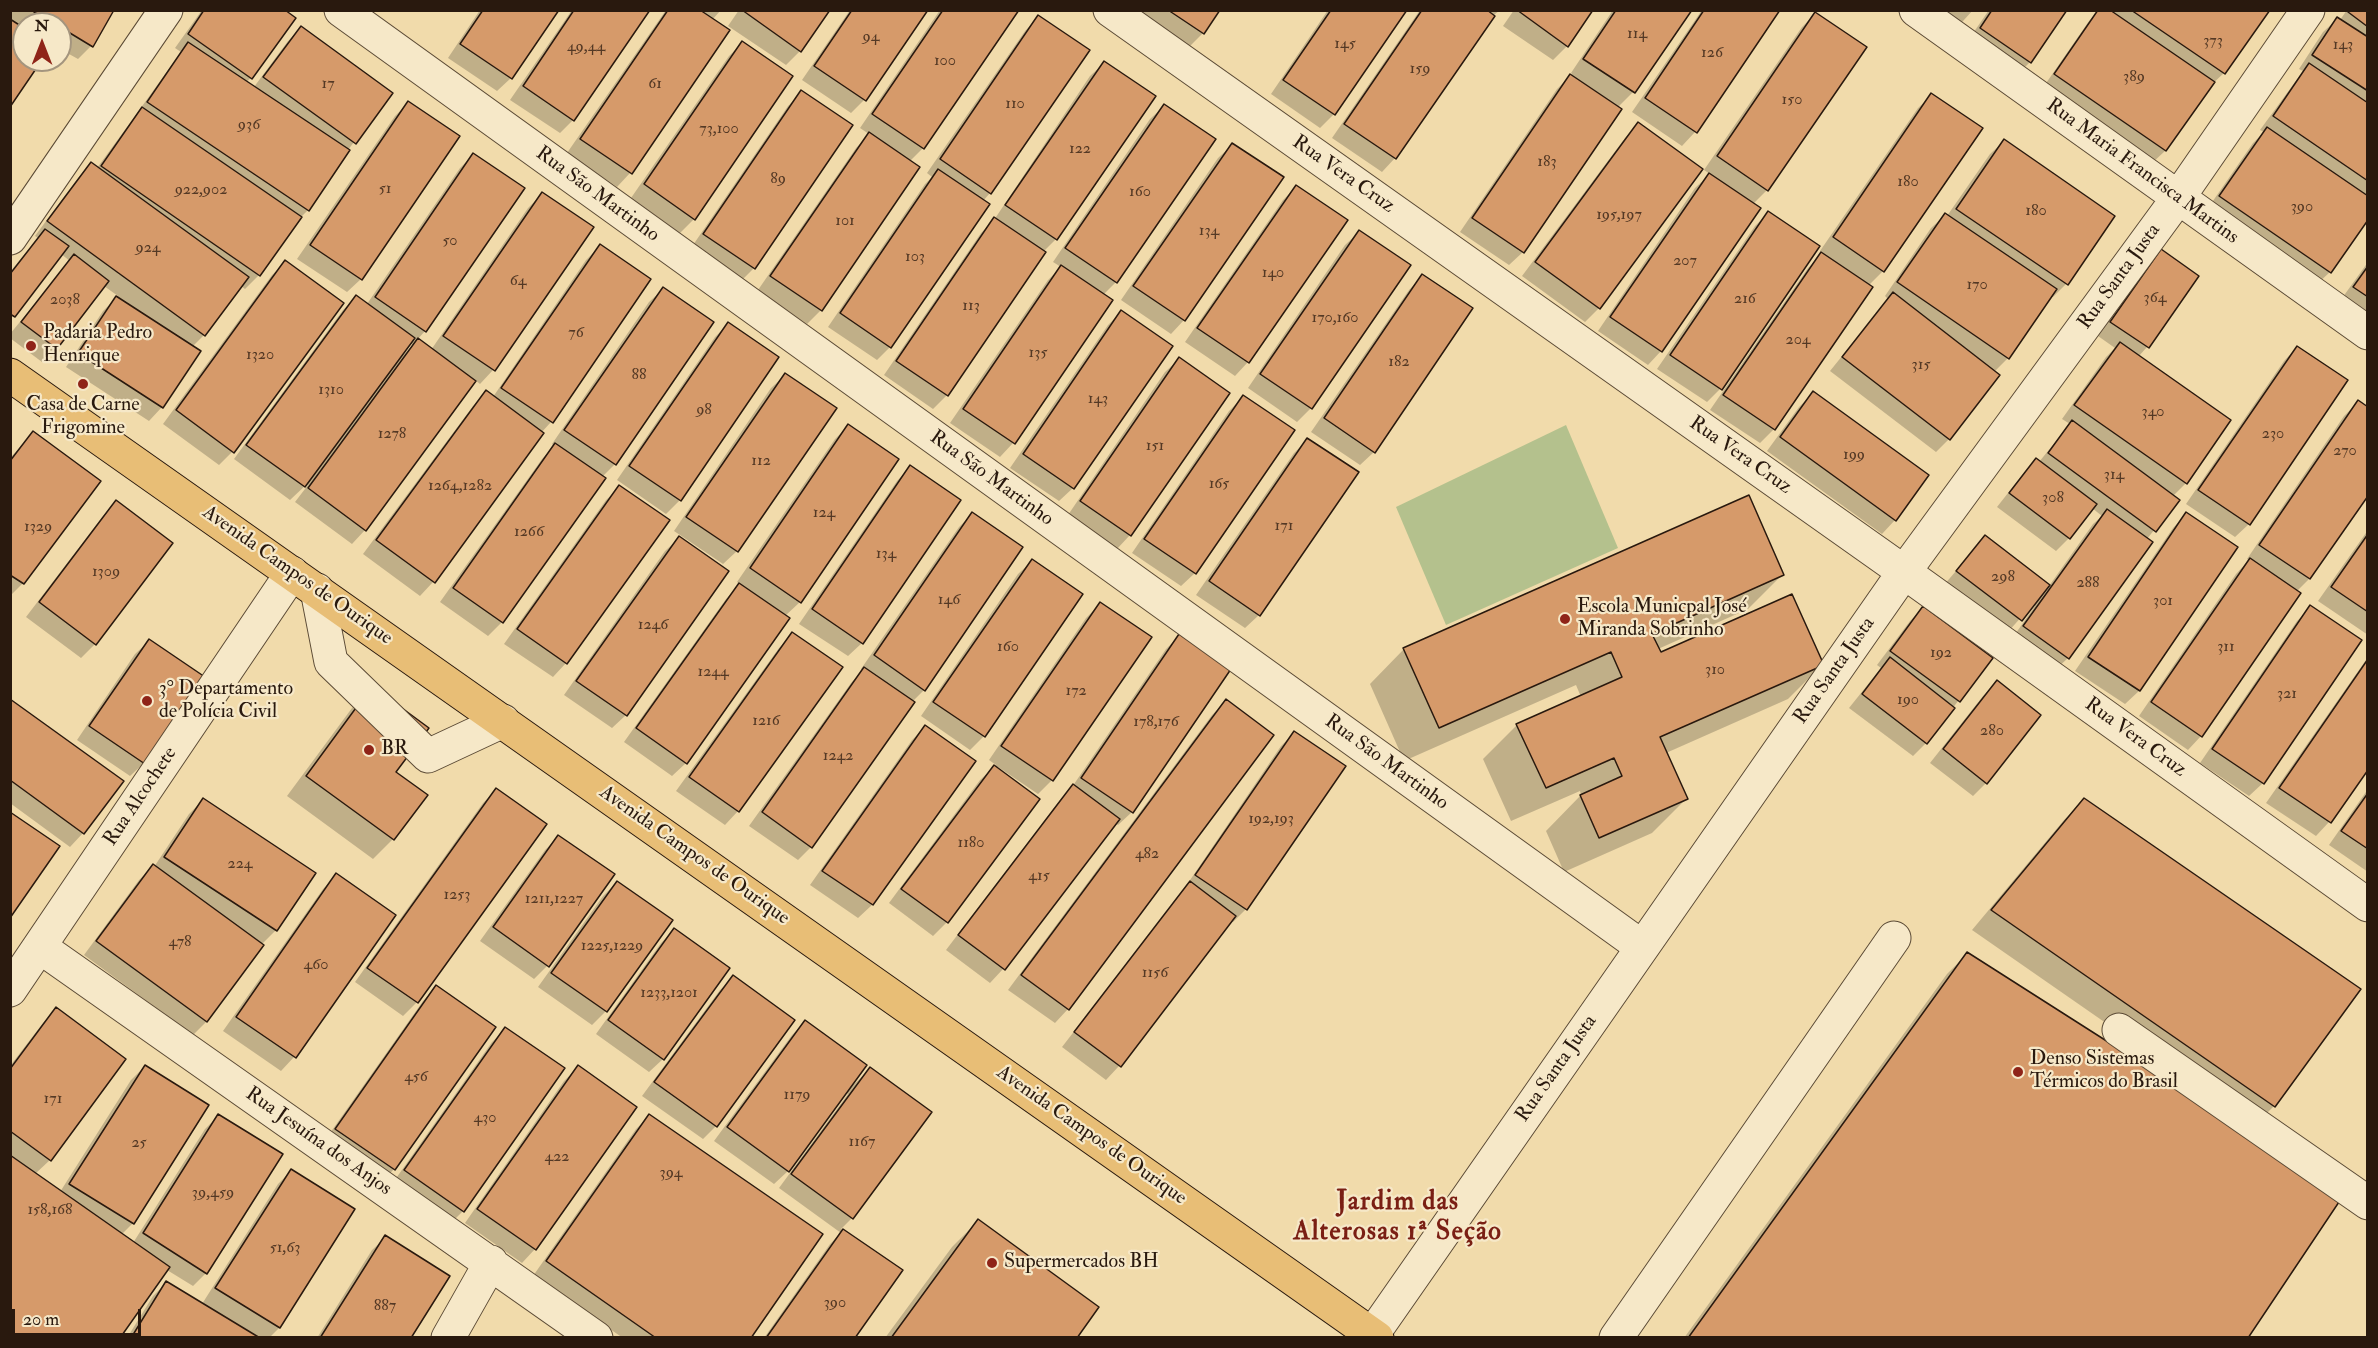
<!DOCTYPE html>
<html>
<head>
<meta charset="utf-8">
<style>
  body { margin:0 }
  #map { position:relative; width:2378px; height:1348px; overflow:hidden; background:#f1dbab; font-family:"IM FELL Double Pica",serif }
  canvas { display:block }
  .frame { position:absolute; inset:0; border:12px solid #29190e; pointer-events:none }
  .north { position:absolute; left:12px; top:12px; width:60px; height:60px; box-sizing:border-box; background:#f6e8c8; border:2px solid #a4957e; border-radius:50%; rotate:0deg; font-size:16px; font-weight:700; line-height:24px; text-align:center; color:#29190e }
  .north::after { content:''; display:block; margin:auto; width:21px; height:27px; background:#8f2418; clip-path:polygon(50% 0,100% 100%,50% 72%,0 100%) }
  .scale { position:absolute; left:12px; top:1309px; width:129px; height:27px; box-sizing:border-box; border:3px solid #29190e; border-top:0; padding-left:8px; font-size:18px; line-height:21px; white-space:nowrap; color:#29190e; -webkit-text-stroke:4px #f6e8c8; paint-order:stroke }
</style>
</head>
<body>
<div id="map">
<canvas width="2378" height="1348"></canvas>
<div class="frame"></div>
<div class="north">N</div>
<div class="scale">20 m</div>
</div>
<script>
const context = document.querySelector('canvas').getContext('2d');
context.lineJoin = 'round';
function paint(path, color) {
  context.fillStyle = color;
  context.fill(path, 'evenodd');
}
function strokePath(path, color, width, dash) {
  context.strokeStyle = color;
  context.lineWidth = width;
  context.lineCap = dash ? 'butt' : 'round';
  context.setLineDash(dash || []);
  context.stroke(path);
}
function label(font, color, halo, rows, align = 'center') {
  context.font = font + ' "IM FELL Double Pica",serif';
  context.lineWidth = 4.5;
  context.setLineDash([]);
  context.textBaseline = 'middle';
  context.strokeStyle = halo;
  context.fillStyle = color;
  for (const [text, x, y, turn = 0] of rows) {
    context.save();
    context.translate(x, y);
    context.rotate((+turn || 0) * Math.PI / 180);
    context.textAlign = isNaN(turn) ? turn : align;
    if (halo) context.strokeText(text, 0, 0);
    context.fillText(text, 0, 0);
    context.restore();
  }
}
paint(new Path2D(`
  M1566,425L1618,548L1446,625L1396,507Z`), '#b4c18d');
paint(new Path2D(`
  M10,10H112L91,46L78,59L60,49V24H24V60H40L10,104Z
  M202,10H282L251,78L246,82L254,87L288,41L301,28L391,93L348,150L308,210L298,220L259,275L245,289L241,286L204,335L192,347L162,407L149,421L66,367L103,311L118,296L104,286L56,348L42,362L10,338V334L70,261L61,254L10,319V272L38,238L35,236L78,178L91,164L97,168L135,116L181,52L175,48Z
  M480,10H557L511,78L497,91L448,58Z
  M572,10H648L573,120L560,133L510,100Z
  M666,10H721L712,20L728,31L630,173L617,187L567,153Z
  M739,10H828L800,51L786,65L728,26Z
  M850,10H926L864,100L851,113L802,80Z
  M940,10H1017L923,148L909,162L918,168L821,310L807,324L758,290L856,148L869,134L860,128Z
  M1141,10H1218L1202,34L1189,47L1139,14Z
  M1328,10H1405L1334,114L1320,128L1271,94Z
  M1420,10H1500L1494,15L1395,158L1382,172L1332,138Z
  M1514,10H1591L1567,46L1553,60L1503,26Z
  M1613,10H1690L1633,92L1618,107L1523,252L1509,265L1460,232L1557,89L1572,74L1571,73Z
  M1702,10H1778L1695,132L1682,146L1632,112Z
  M1925,10H1973L1954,31Z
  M1989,10H2065L2030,62L2016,76L1967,42Z
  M2099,10H2268L2224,73L2210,86L2165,151L2151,164L2042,89L2089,21Z
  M2347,10H2368V218L2330,272L2316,285L2206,211L2253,143L2264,132L2260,130L2303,71L2299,69L2323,32L2337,19L2340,20Z
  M1815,14L1767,190L1753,204L1661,351L1648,365L1598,331L1695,188L1710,174L1704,170L1802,27Z
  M1038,17L1087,51L990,193L983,201L890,347L877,360L828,327L925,184L932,177L927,173L1025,31Z
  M742,43L694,219L680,233L631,198L729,56Z
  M1104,63L1056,239L1043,252L947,395L933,409L884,375L981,233L994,220L1090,76Z
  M802,92L851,126L754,268L740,282L691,248L788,106Z
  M1932,95L1883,271L1868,286L1871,287L1774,429L1760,443L1710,410L1808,268L1823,253L1820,251L1918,108Z
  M408,103L361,279L347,292L297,259L395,116Z
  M1164,106L1116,282L1103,295L1111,300L1013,443L1000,457L950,423L1048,280L1061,267L1053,262L1150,119Z
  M1638,124L1599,308L1585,322L1522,276L1625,138Z
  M2004,141L2066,284L2053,297L2050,296L2008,358L1994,372L1949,439L1936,452L1830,371L1888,299L1885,296L1931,228L1945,215L1947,216L1990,154Z
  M1232,145L1184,320L1171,334L1121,300L1218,158Z
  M473,155L425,331L417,340L431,350L528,208L542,194L592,228L493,370L480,384L475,380L365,530L352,544L295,502L308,485L307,484L290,500L234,459L343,310L356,297L367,304L460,168ZM409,343L413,345L401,357L400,356Z
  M1296,187L1248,362L1235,376L1185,342L1283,200Z
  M1768,213L1720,389L1707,402L1657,369L1755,226Z
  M1359,232L1311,408L1297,422L1248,388L1345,245Z
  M600,246L649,280L551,422L541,433L433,582L420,596L363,554L473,406L487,392L493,397L586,260Z
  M2161,251L2197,276L2147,347L2138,357L2186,483L2173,496L2178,500L2147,539L2068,658L2054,671L2011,640L2035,606L2033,604L2007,633L1944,585L1985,537L2049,586L2093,524L2102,516L2092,508L2069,538L2056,551L1997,507L2023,474L2036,460L2039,462L2070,424L2062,419L2106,357L2115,348L2098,336L2147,265Z
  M286,262L232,452L219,465L163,424L272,275Z
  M2368,262V319L2340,301Z
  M1422,276L1374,452L1360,465L1311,432L1409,290Z
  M663,289L712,322L615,464L602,477L604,479L502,622L488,636L440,602L542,459L554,446L552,444L649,302Z
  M1121,312L1073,488L1059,501L1010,468L1108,325Z
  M728,324L680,500L666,514L617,480L715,337Z
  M2297,347L2249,524L2235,537L2186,504L2284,361Z
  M1179,359L1130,535L1117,549L1068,515L1165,372Z
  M785,375L737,551L723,564L674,531L771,388Z
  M1813,393L1895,520L1882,534L1767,451L1799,407Z
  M1243,397L1195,573L1181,586L1132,553L1229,411Z
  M2358,402L2368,493L2309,579L2296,592L2201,736L2188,750L2139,716L2236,574L2249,560L2247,559L2344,416Z
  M848,426L800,602L785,616L686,763L672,776L624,742L726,599L740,584L737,582L835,439Z
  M33,433L99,481L23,583L10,596V458Z
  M1308,439L1259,615L1245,628L1196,595L1294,453Z
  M910,467L862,643L848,656L799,624L897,481Z
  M620,487L566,663L553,677L504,644L606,500Z
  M116,502L171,543L95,644L81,658L26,617L103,516Z
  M972,514L924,690L912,702L811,847L798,860L749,826L851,683L863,670L861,669L959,527Z
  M2186,514L2236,548L2139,691L2125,704L2075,671L2173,528Z
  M2368,530V635L2318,601Z
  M679,538L626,715L612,728L564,695L665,551Z
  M1032,561L984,736L970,750L921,716L1018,574Z
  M1782,575L1748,609L1658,649L1660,654L1822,665L1788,699L1666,753L1686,799L1652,833L1564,872L1546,831L1581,795L1580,791L1511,821L1483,759L1517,725L1581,697L1576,685L1404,761L1370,684L1404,649Z
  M1100,604L1149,638L1052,780L1038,794L998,767L997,769L1038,800L947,922L933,936L889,903L980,780L996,765L989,760L1086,618Z
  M2311,607L2263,783L2249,796L2200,763L2297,621Z
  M1923,608L1991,658L1926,743L1913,756L1849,708L1881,668L1877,665L1910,621Z
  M792,634L738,811L725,825L676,791L779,648Z
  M1179,636L1132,812L1118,825L1115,823L1003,969L990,983L946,950L1060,800L1070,790L1166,649Z
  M149,641L144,763L130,776L77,740L135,654Z
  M2368,657V767L2329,822L2316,836L2266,803Z
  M1997,682L1986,783L1973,796L1930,763L1983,696Z
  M372,688L394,772L393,839L373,859L287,796L352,708Z
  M10,701L83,833L70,847L10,803Z
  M1226,701L1068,1009L1055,1023L1008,990L1212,715Z
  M925,727L973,761L872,905L858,918L810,885L912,740Z
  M1294,733L1246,909L1233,922L1230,921L1119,1066L1106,1080L1062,1047L1184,889L1281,746Z
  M2368,789V872L2329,845Z
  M496,790L544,825L417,1002L403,1016L355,982L483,803Z
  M203,800L314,873L276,930L261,945L206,1022L193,1035L84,955L139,880L153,866L154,867L189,814Z
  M2084,800L2359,989L2274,1106L2254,1126L1972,930L2064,820Z
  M558,837L547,966L534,979L480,941L545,850Z
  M336,875L394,915L294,1057L281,1071L223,1031L323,889Z
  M617,882L671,921L605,1012L592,1025L538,987L603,896Z
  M674,930L663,1059L649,1072L596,1034L661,943Z
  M1967,954L2246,1338H1684L1947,974Z
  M734,977L716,1126L703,1139L642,1096L720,990Z
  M436,987L394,1169L381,1183L323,1143L423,1001Z
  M56,1009L50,1160L35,1174L60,1192L131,1080L145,1066L207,1105L133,1223L121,1235L133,1243L205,1129L218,1116L206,1273L193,1286L167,1270L118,1338H10V1066L43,1023Z
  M805,1022L851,1087L870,1069L852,1218L841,1229L901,1270L854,1338H764L830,1244L841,1233L779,1188L848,1094L845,1092L788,1171L774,1184L714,1141L792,1035Z
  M506,1029L463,1211L450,1224L392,1184L492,1042Z
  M578,1067L535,1249L522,1263L465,1223L564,1081Z
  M649,1116L749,1338H623L533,1276L636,1129Z
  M291,1171L353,1210L279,1328L269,1338H127L153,1296L166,1283L202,1304L278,1184Z
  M978,1221L1075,1338H885L952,1247Z
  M386,1237L409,1338H317L372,1250Z`), '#0003');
const building = new Path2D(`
  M31,10H114L93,47L60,27V24H54Z
  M204,10H285L296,18L252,79L188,34Z
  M483,10H559L512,79L460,44Z
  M574,10H650L574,121L523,86Z
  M668,10H700L730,30L632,174L580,139Z
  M742,10H830L801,52Z
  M852,10H928L866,101L814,66Z
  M943,10H1019L924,149L872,114Z
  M1168,10H1220L1204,34Z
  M1331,10H1407L1335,115L1283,80Z
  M1422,10H1487L1495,16L1396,159L1344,124Z
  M1517,10H1593L1568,47Z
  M1616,10H1692L1635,93L1583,59Z
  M1704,10H1780L1697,133L1645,98Z
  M1992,10H2067L2031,63L1980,28Z
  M2098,10H2110L2215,82L2166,151L2054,74Z
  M2131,10H2270L2225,74Z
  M2349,10H2368V27L2348,12Z
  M1815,12L1867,47L1768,191L1717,156Z
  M1038,15L1090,50L991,194L940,159Z
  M2337,17L2368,37V91L2312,55Z
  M10,19L24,28V60H42L10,107Z
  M301,26L393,93L356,144L263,77Z
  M742,41L793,76L695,220L644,184Z
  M188,42L350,150L309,211L147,102Z
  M1104,61L1156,96L1057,240L1005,205Z
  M2309,63L2368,103V181L2273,116Z
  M1570,74L1622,109L1524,253L1472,218Z
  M801,90L853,125L755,269L703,234Z
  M1931,93L1983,128L1884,272L1833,237Z
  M408,101L460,136L362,280L310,245Z
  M1164,104L1216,139L1117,283L1065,248Z
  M142,107L302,217L260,276L101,166Z
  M1638,122L1703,169L1600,309L1535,262Z
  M2267,127L2368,196V220L2331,273L2219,196Z
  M869,132L920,167L822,311L770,276Z
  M2004,139L2115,216L2068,285L1956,209Z
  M1232,143L1284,177L1185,321L1133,286Z
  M473,153L525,188L426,332L375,297Z
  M91,162L249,277L205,336L47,221Z
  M938,169L990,204L891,348L840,313Z
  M1709,173L1761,208L1662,352L1610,317Z
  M1296,185L1348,220L1249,363L1197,328Z
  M542,192L594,227L495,371L443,336Z
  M1768,211L1820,246L1722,390L1670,355Z
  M1945,213L2057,289L2009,359L1897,282Z
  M994,217L1046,252L948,396L896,361Z
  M45,229L69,246L15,317L10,314V274Z
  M1359,230L1411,265L1312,409L1260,374Z
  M600,244L651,279L553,423L501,388Z
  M2161,249L2199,276L2149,348L2110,322Z
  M1821,252L1873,287L1775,430L1723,395Z
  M74,254L109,281L57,349L21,322Z
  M285,260L344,303L234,453L176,410Z
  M1061,265L1113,300L1015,444L963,409Z
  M2368,266V297L2353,287Z
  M1422,274L1473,308L1375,453L1324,418Z
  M663,287L714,322L616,465L564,430Z
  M1893,292L2000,375L1950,440L1842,357Z
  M356,295L415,338L305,487L246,445Z
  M116,296L201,351L163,408L78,353Z
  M1121,310L1173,346L1074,489L1023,454Z
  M728,322L779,357L681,501L629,466Z
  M418,338L476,381L366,531L308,488Z
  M2120,342L2231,420L2187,484L2074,405Z
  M2297,346L2348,380L2250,525L2198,490Z
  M1179,357L1230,393L1131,536L1080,501Z
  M785,373L837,408L738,552L686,517Z
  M486,390L544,433L435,583L376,540Z
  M1813,391L1929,475L1896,521L1780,437Z
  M1243,395L1295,430L1196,574L1144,539Z
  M2358,400L2368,407V496L2310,579L2259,545Z
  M2072,420L2180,500L2156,532L2048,453Z
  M848,424L899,459L801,603L750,568Z
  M33,431L101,481L24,584L10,575V461Z
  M1307,438L1359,472L1260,616L1209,581Z
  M555,443L606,478L503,623L453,588Z
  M2036,458L2097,504L2070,539L2009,493Z
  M910,465L961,500L863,644L812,609Z
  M619,485L670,520L567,664L517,629Z
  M1749,495L1784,575L1652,634L1661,652L1792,594L1824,665L1660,737L1688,799L1599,838L1580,795L1622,776L1614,758L1546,788L1516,724L1622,677L1611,652L1439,728L1403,648Z
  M116,500L173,543L96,645L39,602Z
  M2107,509L2153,542L2069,659L2023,626Z
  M972,512L1023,547L925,691L874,655Z
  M2186,512L2238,547L2140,691L2088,657Z
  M2368,534V612L2331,587Z
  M1985,535L2050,585L2022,621L1956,571Z
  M679,536L729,571L627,716L576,681Z
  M2250,558L2301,593L2202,737L2151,702Z
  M1032,559L1083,594L985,737L933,702Z
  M739,583L790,618L687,764L636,728Z
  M1100,602L1152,637L1053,781L1001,746Z
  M2310,605L2362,640L2264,784L2212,749Z
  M1923,606L1993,658L1960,702L1890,651Z
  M792,632L843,667L739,812L689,777Z
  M1179,634L1231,669L1133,813L1081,778Z
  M149,639L205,677L145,764L89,726Z
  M1890,657L1955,708L1927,744L1862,694Z
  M2368,659V770L2331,823L2279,788Z
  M864,667L915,702L812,848L762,812Z
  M1997,680L2041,715L1987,784L1943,749Z
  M372,686L429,728L396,772L428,795L394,840L306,776Z
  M10,699L124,781L84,834L10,780Z
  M1226,699L1274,735L1069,1010L1021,975Z
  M925,725L976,761L873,905L822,871Z
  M1294,731L1346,766L1247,910L1195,875Z
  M994,765L1040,799L948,923L901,889Z
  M1073,784L1120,819L1005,970L958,935Z
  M496,788L547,824L418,1003L367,968Z
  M2368,793V849L2341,831Z
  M203,798L316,873L277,931L164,857Z
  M2084,798L2361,989L2275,1107L1991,910Z
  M10,812L60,846L10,918Z
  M558,835L615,874L549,967L493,927Z
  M153,864L264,945L207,1022L96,941Z
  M336,873L396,915L296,1058L236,1017Z
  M617,881L673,920L607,1012L551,973Z
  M1190,881L1236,916L1121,1067L1074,1032Z
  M674,928L730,968L664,1060L608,1020Z
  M1967,952L2345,1193L2248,1338H1688Z
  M733,975L795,1020L717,1127L654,1082Z
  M436,985L496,1027L395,1170L335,1129Z
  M56,1007L126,1059L51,1161L10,1131V1069Z
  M805,1020L867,1065L789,1172L727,1127Z
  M505,1027L565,1068L464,1212L404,1170Z
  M145,1065L209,1105L134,1224L69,1184Z
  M578,1065L637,1107L536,1250L477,1209Z
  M870,1067L932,1112L853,1219L791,1174Z
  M218,1114L283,1154L207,1274L143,1233Z
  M649,1114L823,1234L751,1338H656L546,1261Z
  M10,1155L170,1267L120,1338H16L10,1334Z
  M291,1169L355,1209L280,1328L215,1288Z
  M978,1219L1099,1307L1077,1338H891Z
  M843,1229L903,1270L855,1338H766Z
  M385,1235L450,1276L411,1338H320Z
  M166,1281L260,1338H131Z`);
paint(building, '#d69a6a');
strokePath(building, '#29190e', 1.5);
const minor = new Path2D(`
  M341,10L1642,947
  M1110,10L1904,572L2368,905
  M1916,10L2368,333
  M10,238L166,10
  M317,590L331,662L428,756L503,721
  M40,947L596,1338
  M10,990L292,573
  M2119,1030L2368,1203
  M448,1338L491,1262
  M1370,1338L1904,572L2178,198L2308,10
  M1616,1338L1894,938`);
const major = new Path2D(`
  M10,375L1377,1338`);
strokePath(minor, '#5b4a35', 35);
strokePath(major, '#29190e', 35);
strokePath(minor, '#f6e8c8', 33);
strokePath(major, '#e8be76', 33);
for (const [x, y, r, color] of [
  [31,346,6,"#8f2418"],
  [83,384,6,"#8f2418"],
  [1565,619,6,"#8f2418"],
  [147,701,6,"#8f2418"],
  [369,750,6,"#8f2418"],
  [2018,1072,6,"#8f2418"],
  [992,1263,6,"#8f2418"]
]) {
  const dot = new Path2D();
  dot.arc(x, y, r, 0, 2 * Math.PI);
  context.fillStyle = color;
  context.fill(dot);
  strokePath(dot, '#f6e8c8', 2);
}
label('16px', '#543925', null, [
  ["114",1637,35],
  ["94",871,38],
  ["373",2213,42],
  ["145",1345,45],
  ["143",2343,46],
  ["49,44",586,48],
  ["126",1712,54],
  ["100",945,62],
  ["159",1420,70],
  ["389",2134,78],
  ["17",328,85],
  ["61",655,85],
  ["150",1792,101],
  ["110",1015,105],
  ["936",249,126],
  ["73,100",719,130],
  ["122",1080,150],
  ["183",1547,163],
  ["89",778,180],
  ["180",1908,183],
  ["51",385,190],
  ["922,902",201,191],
  ["160",1140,193],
  ["390",2302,208],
  ["180",2036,212],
  ["195,197",1619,216],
  ["101",845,222],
  ["134",1209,232],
  ["50",450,242],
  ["924",148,249],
  ["103",915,258],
  ["207",1685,262],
  ["140",1273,274],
  ["64",518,282],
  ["170",1977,286],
  ["364",2155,299],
  ["216",1745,300],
  ["2038",65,301],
  ["113",971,307],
  ["170,160",1335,319],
  ["76",576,334],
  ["204",1798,341],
  ["135",1038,354],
  ["1320",260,356],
  ["182",1399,363],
  ["315",1921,366],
  ["88",639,376],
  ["1310",331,391],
  ["143",1098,400],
  ["98",704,411],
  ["340",2153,413],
  ["1278",392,435],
  ["230",2273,435],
  ["151",1155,447],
  ["270",2345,452],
  ["199",1854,456],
  ["112",761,462],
  ["314",2114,476],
  ["165",1219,485],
  ["1264,1282",460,487],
  ["308",2053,499],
  ["124",824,514],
  ["171",1284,527],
  ["1329",38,528],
  ["1266",529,533],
  ["134",886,555],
  ["1309",106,573],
  ["298",2003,578],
  ["288",2088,584],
  ["146",949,601],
  ["301",2163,602],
  ["1246",653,626],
  ["160",1008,648],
  ["311",2226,648],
  ["192",1941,654],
  ["310",1715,671],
  ["1244",713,673],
  ["172",1076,692],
  ["321",2287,695],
  ["190",1908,701],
  ["1216",766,722],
  ["178,176",1156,723],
  ["280",1992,732],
  ["1242",838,757],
  ["192,193",1271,820],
  ["1180",971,844],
  ["482",1147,855],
  ["224",240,865],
  ["415",1039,877],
  ["1253",457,896],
  ["1211,1227",554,900],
  ["478",180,943],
  ["1225,1229",612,947],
  ["460",316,966],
  ["1156",1155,974],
  ["1233,1201",669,994],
  ["456",416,1078],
  ["1179",797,1096],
  ["171",53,1100],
  ["430",485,1119],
  ["1167",862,1143],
  ["25",139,1144],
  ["422",557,1158],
  ["394",671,1174],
  ["39,459",213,1194],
  ["158,168",50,1211],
  ["51,63",285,1249],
  ["390",835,1304],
  ["887",385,1307]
]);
label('20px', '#29190e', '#f6e8c8', [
  ["Rua Maria Francisca Martins",2142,172,36],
  ["Rua Vera Cruz",1343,175,35],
  ["Rua São Martinho",597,195,36],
  ["Rua Santa Justa",2120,277,-54],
  ["Rua Vera Cruz",1740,456,35],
  ["Rua São Martinho",991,479,36],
  ["Avenida Campos de Ourique",297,576,35],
  ["Rua Santa Justa",1835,671,-55],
  ["Rua Vera Cruz",2135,738,36],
  ["Rua São Martinho",1386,763,36],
  ["Rua Alcochete",141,797,-56],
  ["Avenida Campos de Ourique",694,856,35],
  ["Rua Santa Justa",1557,1069,-55],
  ["Avenida Campos de Ourique",1091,1136,35],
  ["Rua Jesuína dos Anjos",318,1142,35]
]);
label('20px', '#29190e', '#f6e8c8', [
  ["Padaria Pedro",43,334],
  ["Henrique",43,357],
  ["Casa de Carne",83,406,"center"],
  ["Frigomine",83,429,"center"],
  ["Escola Municpal José",1577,608],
  ["Miranda Sobrinho",1577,631],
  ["3° Departamento",159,690],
  ["de Polícia Civil",159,713],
  ["BR",381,750],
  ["Denso Sistemas",2030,1060],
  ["Térmicos do Brasil",2030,1083],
  ["Supermercados BH",1004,1263]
], 'left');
context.letterSpacing = '1.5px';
label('bold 26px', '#7a1f14', '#f6e8c8', [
  ["Jardim das",1398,1203],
  ["Alterosas 1ª Seção",1398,1233]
]);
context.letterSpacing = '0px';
</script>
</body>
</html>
